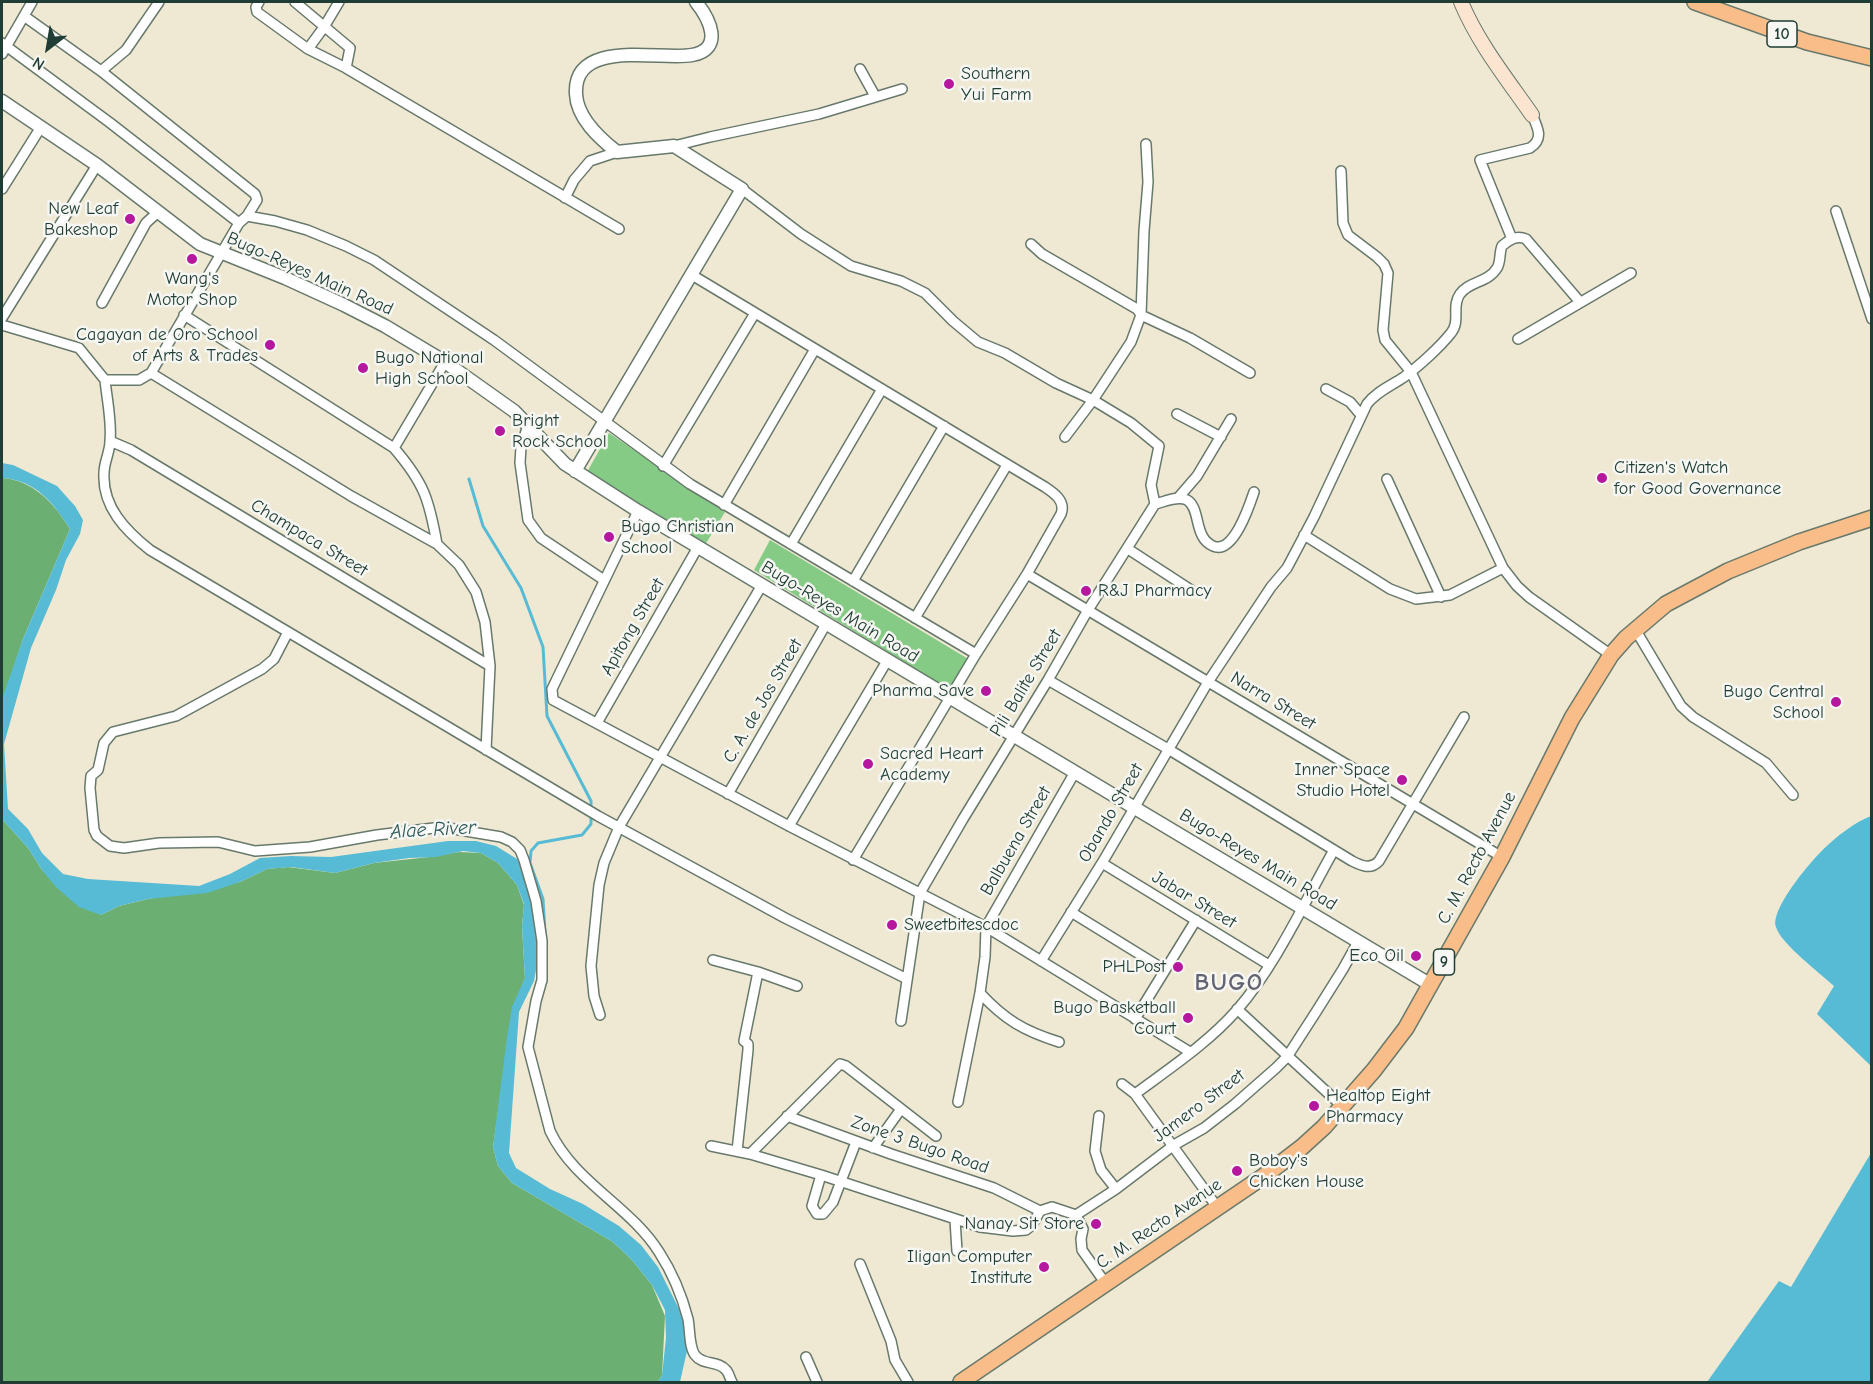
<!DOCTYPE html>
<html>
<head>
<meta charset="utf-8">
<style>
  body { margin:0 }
  #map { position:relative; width:1873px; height:1384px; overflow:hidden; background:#efe9d3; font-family:"Comic Neue",sans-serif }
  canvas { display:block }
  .frame { position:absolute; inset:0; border:3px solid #1f3d34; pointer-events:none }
  .north { position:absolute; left:18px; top:18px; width:60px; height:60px; -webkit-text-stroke:4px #f6f6f2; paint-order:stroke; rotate:211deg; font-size:16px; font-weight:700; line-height:24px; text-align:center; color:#1f3d34 }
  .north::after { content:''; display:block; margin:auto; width:21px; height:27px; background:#1f3d34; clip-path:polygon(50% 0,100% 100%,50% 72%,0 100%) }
</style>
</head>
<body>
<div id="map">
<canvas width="1873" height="1384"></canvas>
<div class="frame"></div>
<div class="north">N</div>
</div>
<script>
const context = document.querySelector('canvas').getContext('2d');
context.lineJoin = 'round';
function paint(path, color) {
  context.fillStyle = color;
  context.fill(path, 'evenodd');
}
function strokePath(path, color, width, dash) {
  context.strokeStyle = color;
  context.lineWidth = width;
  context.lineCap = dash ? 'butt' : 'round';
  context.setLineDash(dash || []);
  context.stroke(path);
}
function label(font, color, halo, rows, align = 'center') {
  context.font = font + ' "Comic Neue",sans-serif';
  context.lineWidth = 5;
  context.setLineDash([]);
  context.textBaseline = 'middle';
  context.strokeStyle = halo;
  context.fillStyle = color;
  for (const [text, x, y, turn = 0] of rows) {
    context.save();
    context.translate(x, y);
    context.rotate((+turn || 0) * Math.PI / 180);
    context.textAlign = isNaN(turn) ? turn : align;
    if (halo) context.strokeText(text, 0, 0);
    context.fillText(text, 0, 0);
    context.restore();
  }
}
paint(new Path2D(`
  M609,433L725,512L705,545L587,472Z
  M770,540L970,660L952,691L754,570Z`), '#85cb86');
paint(new Path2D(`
  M2,478C33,480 54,503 70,529L23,639L2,703Z
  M2,819L28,848L42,870L101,915L119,906L148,899L240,882L267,869L288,867L335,873L374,863L429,857L459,852L481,853L498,863L517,885L524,905L522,927L525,978L512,1012L493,1147L498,1166L512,1183L613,1242L632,1260L652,1285L665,1316L662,1375L658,1382H2Z`), '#6caf73');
paint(new Path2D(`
  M2,463L13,465L57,486L75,506L83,520L80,534L66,560L56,590L31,648L4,744L8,809L28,829L42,853L63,874L88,879L199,886L230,874L260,858L291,856L331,857L448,841H476L496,846L517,859L530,878L538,959L534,981L519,1012L509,1153L516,1168L550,1189L583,1204L619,1226L641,1245L658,1267L683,1317L687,1351L680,1382H658L662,1375L666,1338L665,1310L652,1285L632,1260L613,1242L512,1183L498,1166L493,1147L507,1037L512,1007L525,978L522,927L524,904L517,885L498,863L481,853L463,851L436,857L409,858L374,863L335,873L291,867L267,869L240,882L207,893L148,899L119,906L101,915L79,907L56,887L42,870L28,848L2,819V699L23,639L70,529C53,502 35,480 2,478Z
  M1871,816V1066L1817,1014L1834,986C1820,973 1781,944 1776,927C1770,908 1815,856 1829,844C1841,833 1856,822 1871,816Z
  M1871,1153V1382H1707L1779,1281L1791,1287Z`), '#57bbd5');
strokePath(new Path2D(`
  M469,479L483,526L521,588L543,647L547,716L591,801V824L582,835L538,843L531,851L530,863L543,899L545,933`), '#57bbd5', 3);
const minor = new Path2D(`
  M259,2L256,7L257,12L308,49L346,68L619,229
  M295,2L350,48L346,68
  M24,16L101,71L255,194L257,200L247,216
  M2,43L109,122L239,223
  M308,49L324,27L339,2
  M2,54L32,2
  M860,69L875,96
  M101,71L126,50L159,2
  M674,146L710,137L819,114L902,89
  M1341,171L1343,223L1348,235L1377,257L1384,264L1388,273L1383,330L1385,340L1411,372L1503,568L1517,586L1529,597L1611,655
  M2,189L41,127
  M742,189L801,234L851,266L901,281L925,293L953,321L978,342L1005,353L1056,383L1093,400L1131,423L1159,446L1151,485L1155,504
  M565,198L574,180L590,161L617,152
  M1836,211L1872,319
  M1512,239L1480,160L1530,148C1544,139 1538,128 1532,115
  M1031,244L1042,254L1137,309L1141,315L1190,338L1250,373
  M692,275L1045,487C1054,493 1066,501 1061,514L1027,574L976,654L853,860
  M102,303L146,223L158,212
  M184,315L394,448C424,483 429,499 437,544
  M2,318L97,165
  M2,325L79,348L105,380C107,400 112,422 110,441C110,452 104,462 104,473C102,507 126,531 150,550L598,816L785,918L907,979
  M1518,339L1631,273
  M151,373L239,223L247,216L275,221L307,230L346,246L374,260L494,340L690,484L976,654
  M105,380H139L151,373L351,496L437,544L459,565L476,592L485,622L490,666L486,750
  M1326,389L1350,402L1361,415
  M1177,414L1221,437
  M528,425L521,447L520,463L528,520L541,538L604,580
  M1065,437L1093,400L1131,342L1141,315L1144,231L1148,182L1146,144
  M110,441L131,450L490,666
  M394,448L445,362
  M663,466L755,313
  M1387,479L1441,597
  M1178,498L1197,476L1231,419
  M1155,504C1164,502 1178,495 1187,500C1198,506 1196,527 1203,537C1205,541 1209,544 1213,546C1233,555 1249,507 1254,492
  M724,505L815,349
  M638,511L552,689L553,700L789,826L986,927L1190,1052
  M1304,535L1390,589L1416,599L1450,595L1503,568
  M791,544L882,389
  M1128,549L1191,590
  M1027,574L1502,857
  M853,581L944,426
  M915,618L1007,465
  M1635,629L1681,706L1693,717L1766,763L1793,795
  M288,632L274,659L262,669L176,716L113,732L104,743L98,770L91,776L90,788L94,830L97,836L110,846L124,848L159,843L218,842L255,851L310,847L377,835L442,827L501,837L512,842L520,850L524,860L536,901L542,941V980L536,1001L528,1047L550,1131C574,1182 630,1206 659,1252C672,1272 682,1296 688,1319C690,1329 689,1347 695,1355C703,1366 718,1360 726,1370C729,1373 730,1379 732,1382
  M1048,680L1168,749L1352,861C1362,866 1371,870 1379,861L1464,717
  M597,723L698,547
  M728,794L826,624
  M789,826L887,661
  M1102,863L1269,965
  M1071,912L1165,970
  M713,960L758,972L797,986
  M1041,961L1102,863L1208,682L1271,587L1287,568L1314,517L1367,404C1377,391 1391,386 1404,377C1419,366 1440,347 1451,333C1461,321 1451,306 1460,294C1469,281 1488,283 1497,268C1501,262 1499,253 1502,246C1509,240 1516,235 1526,239L1580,302
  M980,993C1005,1020 1024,1031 1059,1042
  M1237,1009L1343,1107
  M600,1015L594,996L591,966L599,885L604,863L619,827L762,585
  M1135,1019L1196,920
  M901,1021L920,893L963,819L1048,680L1088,610L1155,504
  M1122,1084L1135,1094
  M958,1102L980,993L985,957L986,927L1075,772
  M787,1116L891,1154L994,1188L1040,1211
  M1099,1116L1095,1151L1101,1170L1116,1189
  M711,1146L750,1154L821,1175L980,1227L1013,1231L1026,1230L1032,1225L1040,1211L1052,1207L1076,1215L1083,1229L1081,1239L1082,1250L1106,1284
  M873,1148L901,1109
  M737,1151L748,1050V1044L744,1041L758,972
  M750,1154L840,1064L846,1066L936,1136
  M821,1175L812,1206L817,1214H823L833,1202L856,1142
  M1217,1207L1135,1094C1170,1068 1208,1043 1237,1010C1276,965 1305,901 1334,850
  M1076,1215L1116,1189L1174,1145L1204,1128L1235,1104L1276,1068L1287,1057L1316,1012L1343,969L1358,942
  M955,1220L957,1251
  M860,1264L891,1341L895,1360L908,1382
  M806,1357L817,1382`);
const tertiary = new Path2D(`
  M2,101L97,165L200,244L285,278L344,305L385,326L445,362L514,411L565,464L638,511L1431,985
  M575,471L742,189L674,146L617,152C599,138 577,118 576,94C573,37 662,61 692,55C725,49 709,18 696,2`);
const secondary = new Path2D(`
  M1461,2C1478,43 1507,79 1532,115`);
const trunk = new Path2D(`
  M1695,2L1807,42L1872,58
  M961,1382L1264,1176L1302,1147L1324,1127L1374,1070L1406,1028L1502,857L1572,718L1611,655L1626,638L1666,604L1728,571L1799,542L1872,518`);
strokePath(minor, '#68796c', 12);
strokePath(tertiary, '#68796c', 15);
strokePath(secondary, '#68796c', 16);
strokePath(trunk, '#68796c', 18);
strokePath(minor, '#fff', 9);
strokePath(tertiary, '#fff', 12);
strokePath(secondary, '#fce5d0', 14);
strokePath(trunk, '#f8bd89', 15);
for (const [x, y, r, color] of [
  [949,84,6,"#b5179e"],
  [130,219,6,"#b5179e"],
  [192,259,6,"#b5179e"],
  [270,345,6,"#b5179e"],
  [363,368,6,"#b5179e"],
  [500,431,6,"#b5179e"],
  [1602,478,6,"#b5179e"],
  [609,537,6,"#b5179e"],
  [1086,591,6,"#b5179e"],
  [986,691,6,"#b5179e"],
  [1836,702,6,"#b5179e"],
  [868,764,6,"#b5179e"],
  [1402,780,6,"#b5179e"],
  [892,925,6,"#b5179e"],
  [1416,956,6,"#b5179e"],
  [1178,967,6,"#b5179e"],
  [1188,1018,6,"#b5179e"],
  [1314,1106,6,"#b5179e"],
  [1237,1171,6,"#b5179e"],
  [1096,1224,6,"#b5179e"],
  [1044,1267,6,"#b5179e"]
]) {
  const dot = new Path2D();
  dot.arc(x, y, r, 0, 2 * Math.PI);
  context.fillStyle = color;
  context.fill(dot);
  strokePath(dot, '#f6f6f2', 2);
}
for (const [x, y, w] of [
  [1782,34,30],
  [1444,962,21]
]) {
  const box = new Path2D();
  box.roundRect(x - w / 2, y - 13, w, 26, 4.5);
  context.fillStyle = '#f6f6f2';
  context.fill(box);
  strokePath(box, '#1f3d34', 1.5);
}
label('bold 16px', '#1f3d34', null, [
  ["10",1782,34],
  ["9",1444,962]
]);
label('18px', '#1f3d34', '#f6f6f2', [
  ["Southern",961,74],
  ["Yui Farm",961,95],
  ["New Leaf",118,209,"right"],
  ["Bakeshop",118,230,"right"],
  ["Wang's",192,279,"center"],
  ["Motor Shop",192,300,"center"],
  ["Cagayan de Oro School",258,335,"right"],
  ["of Arts & Trades",258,356,"right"],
  ["Bugo National",375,358],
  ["High School",375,379],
  ["Bright",512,421],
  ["Rock School",512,442],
  ["Citizen's Watch",1614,468],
  ["for Good Governance",1614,489],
  ["Bugo Christian",621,527],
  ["School",621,548],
  ["R&J Pharmacy",1098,591],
  ["Pharma Save",974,691,"right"],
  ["Bugo Central",1824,692,"right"],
  ["School",1824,713,"right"],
  ["Sacred Heart",880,754],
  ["Academy",880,775],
  ["Inner Space",1390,770,"right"],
  ["Studio Hotel",1390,791,"right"],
  ["Sweetbitescdoc",904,925],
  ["Eco Oil",1404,956,"right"],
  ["PHLPost",1166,967,"right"],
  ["Bugo Basketball",1176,1008,"right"],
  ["Court",1176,1029,"right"],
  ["Healtop Eight",1326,1096],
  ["Pharmacy",1326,1117],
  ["Boboy's",1249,1161],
  ["Chicken House",1249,1182],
  ["Nanay Sit Store",1084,1224,"right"],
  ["Iligan Computer",1032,1257,"right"],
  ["Institute",1032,1278,"right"]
], 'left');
label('18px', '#1f3d34', '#f6f6f2', [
  ["Bugo-Reyes Main Road",310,274,24],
  ["Champaca Street",309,538,31],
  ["Bugo-Reyes Main Road",840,612,31],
  ["Apitong Street",633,627,-60],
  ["Pili Balite Street",1026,683,-59],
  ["C. A. de Jos Street",763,701,-60],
  ["Narra Street",1273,701,31],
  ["Obando Street",1111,813,-60],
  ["Balbuena Street",1016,841,-60],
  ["C. M. Recto Avenue",1477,858,-62],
  ["Bugo-Reyes Main Road",1258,860,31],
  ["Jabar Street",1194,900,31],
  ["Jamero Street",1199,1106,-37],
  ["Zone 3 Bugo Road",920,1145,19],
  ["C. M. Recto Avenue",1159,1224,-34]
]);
label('italic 20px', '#2d5c5c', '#f6f6f2', [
  ["Alae River",433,830,-3]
]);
context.letterSpacing = '1.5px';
label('bold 24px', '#626472', '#f6f6f2', [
  ["BUGO",1229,983]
]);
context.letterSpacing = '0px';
</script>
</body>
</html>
